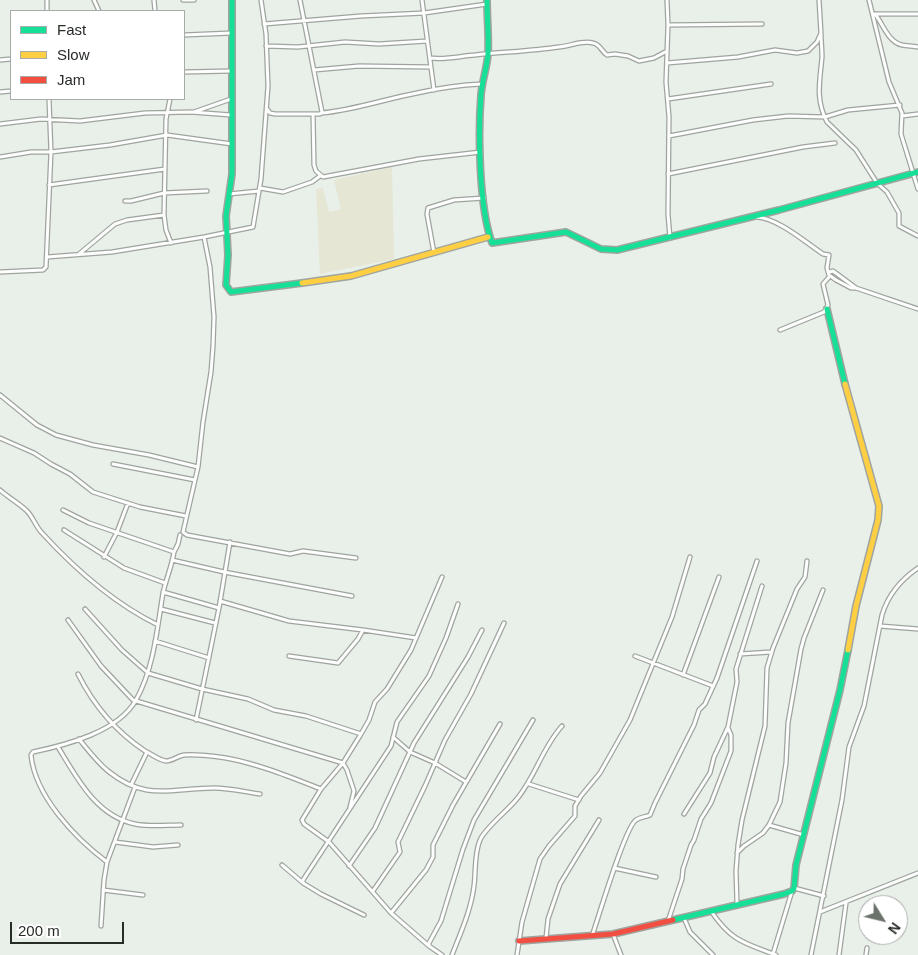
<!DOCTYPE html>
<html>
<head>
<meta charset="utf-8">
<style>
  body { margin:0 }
  #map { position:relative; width:918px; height:955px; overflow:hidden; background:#e9f0e9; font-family:Arial,sans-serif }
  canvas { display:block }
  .legend { position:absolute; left:10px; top:10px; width:175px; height:90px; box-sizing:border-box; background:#fff; border:1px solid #a9aba9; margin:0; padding:6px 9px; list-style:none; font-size:15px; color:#272c27 }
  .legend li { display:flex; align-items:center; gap:10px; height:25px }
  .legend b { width:25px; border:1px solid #a9aba9 }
  .north { position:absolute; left:858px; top:895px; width:50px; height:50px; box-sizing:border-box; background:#fff; border:1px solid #a9aba9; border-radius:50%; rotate:126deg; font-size:14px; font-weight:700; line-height:20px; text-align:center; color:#272c27 }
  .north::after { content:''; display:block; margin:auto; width:18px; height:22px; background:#6b716b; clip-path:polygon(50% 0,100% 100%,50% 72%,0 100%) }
  .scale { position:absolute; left:10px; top:922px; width:114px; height:22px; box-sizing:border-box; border:2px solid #272c27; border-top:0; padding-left:6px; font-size:15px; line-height:18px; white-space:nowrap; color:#272c27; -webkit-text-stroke:4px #fff; paint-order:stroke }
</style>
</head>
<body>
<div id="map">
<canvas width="918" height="955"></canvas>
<ul class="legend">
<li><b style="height:6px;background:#16e098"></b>Fast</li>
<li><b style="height:6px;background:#ffcf43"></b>Slow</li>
<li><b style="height:6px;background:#f24e42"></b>Jam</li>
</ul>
<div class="north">N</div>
<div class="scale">200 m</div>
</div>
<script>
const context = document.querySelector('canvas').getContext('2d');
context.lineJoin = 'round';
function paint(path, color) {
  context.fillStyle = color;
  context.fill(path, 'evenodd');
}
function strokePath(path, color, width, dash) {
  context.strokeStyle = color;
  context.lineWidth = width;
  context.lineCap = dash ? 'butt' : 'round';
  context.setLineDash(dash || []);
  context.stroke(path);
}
paint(new Path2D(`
  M392,167L394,259L320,274L316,189L323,188L329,212L341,209L334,180Z`), '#e5e6d4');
const street = new Path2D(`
  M47,0V11
  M94,0L99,11
  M154,0L155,11
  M183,0H194
  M422,0L434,90
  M667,0L668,25L666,82L669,117L668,214L670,238
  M869,0L889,82L902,113L901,134L918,189
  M874,14H918
  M875,14C883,24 888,42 902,45C907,46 913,46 918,47
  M264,24L361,16L424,13L487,4
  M668,25L762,24
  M821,33C821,41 822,49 822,57C820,81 815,99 827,122L856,150L877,183L887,192L899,213V226L918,236
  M184,35L232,33
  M266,46L298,47L345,42L379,44L427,41
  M430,58C446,60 460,56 475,55C503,52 532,51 559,47C571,46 582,40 593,43C600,44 601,51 607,55L615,54L628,56L639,61L654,58L667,51
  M0,60L11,59
  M667,63L738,57L775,50L797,53L808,51L817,42L821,33L819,0
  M314,70L359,66L431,67
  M184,72L231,71
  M0,92L11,91
  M170,99L166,119L164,215L166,230L171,243
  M668,99L771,84
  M267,109L270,113L275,114H320L322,112L300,0
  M194,112L231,99
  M322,113C354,110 385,99 417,93C439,88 460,85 482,84
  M313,114L314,165L316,171L323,177L419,159L481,152
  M902,116L918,114
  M0,124L41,119L80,121L145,113L191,112L231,115
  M669,136L753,120L788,116L825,117L848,110L900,105
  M0,157L31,152H51L110,145L167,135L232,144
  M668,174L803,147L835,143
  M49,185L165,169
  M260,188L283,192L312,182L320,176
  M229,194L259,191
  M125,201H131L164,193L207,191
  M756,217C778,218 805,242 823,254L829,255L827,268L829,275L836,280L851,288H856L918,309
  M204,237L210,267L214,317L213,346L211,372L203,422L198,467L183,532L187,535L290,554L303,551L356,558
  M434,253L427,214L428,208L454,200L484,198
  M79,254L115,224L127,220L164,215
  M47,257L112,252L204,237L253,227L261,179L268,86L266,34L261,0
  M0,272L43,270L46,267L51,152L49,99
  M829,272L833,271L856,288
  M780,330L824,312L828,305L823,284L830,276
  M0,395L37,425L56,435L93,445L149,455L198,467
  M0,438L34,453L51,464L70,474L93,492L140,507L186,516
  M113,464L195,480
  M0,490C9,498 19,503 27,511C33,517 36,527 42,533C75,569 115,604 158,625
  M63,510L89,523L174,552C172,566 166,579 163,593C157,629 154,668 136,700C118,732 66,745 33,752L31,755C35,796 75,838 107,862
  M64,530L124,568L165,583
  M174,552L178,544L180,535
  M104,557L117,532L128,503
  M172,560L224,572L352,596
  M163,592L219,608
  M220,601L289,621L363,630L358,639L338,663L289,656
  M85,609L122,650L148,673L202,689L248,699L274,710L306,716L361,734
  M161,609L215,623
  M68,620L101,666L133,700L343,763L347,770L354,791L350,807
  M880,626L918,629
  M363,630L416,638
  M155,641L209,658
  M740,654L771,652
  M635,656L713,686
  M78,674C94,706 115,731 145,751C152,754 158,760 166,761C173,761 177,756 184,755C198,754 212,756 226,758C259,764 290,777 321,789
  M683,675L719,577
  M196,720L219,608L230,542
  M393,737L410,752L435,763L466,782
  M79,739C88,750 97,762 108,771C146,802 171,788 214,788C230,788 245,792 260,794
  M58,747C77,778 96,816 135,824C150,827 166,825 181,825
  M529,784L579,800
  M131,785L147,752
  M684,814L710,773L714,757L728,727L737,682L736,669L762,586
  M769,825L804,835
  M115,842L153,847L178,845
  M737,853L744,846L763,833L769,825L780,802L786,763L788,723L801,649L804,638L823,590
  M282,865L302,882
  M349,866L375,828L414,743L468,657L482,630
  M614,868L656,877
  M794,888L824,896
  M103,890L143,895
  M373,891L400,852L398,842L425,786L445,740L471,694L504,623
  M737,904L736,871L738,845L742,820L765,726L767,668L773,648L797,589L805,577L807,561
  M711,911C731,941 744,943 776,955
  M820,912L918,873
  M391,913L426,870L433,857V845L453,805L500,724
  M364,915L321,894L303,883V880L391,746L397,722L429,676L446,638L458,604
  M684,918L690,932L713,955
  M668,921L682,879L683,869L691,845L694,840L701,819L711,803L731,751V735L728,728
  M101,926L104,880L107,862L135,787
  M613,934L621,955
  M592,936C598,919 625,827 636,820C640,817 646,817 650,815L655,803L694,725L699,710L705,704L717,678L757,561
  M546,938L548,919L560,884L599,820
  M429,946L391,913L329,842L304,824L302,820L321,789L343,763L361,734L369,720L375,702L387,689L411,650L442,577
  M773,954L792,891
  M442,955L429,946V943L441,921L463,849L474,820L533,720
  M452,955C461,932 471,910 474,886C476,871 474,854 480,840C485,828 507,811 516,800C535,778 542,748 562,726
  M517,955L522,922L540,859L549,846L575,816V806L581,796L600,773L630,720L672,617L690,557
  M811,955L842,800L849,747L864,706L882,615C888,595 902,579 918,568
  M839,955L846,903
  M866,955L867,948`);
const fast = new Path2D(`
  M232,0V174L226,216L228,255L226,285L231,292L302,283
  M487,0C487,18 489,36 488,54C487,68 482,81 481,95C478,134 479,207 492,243L566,232L601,249L617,250L779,210L918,172
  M827,309L845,384
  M673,920L784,894L792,891L794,888L796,865L840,690L848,650`);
const slow = new Path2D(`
  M302,283L351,276L488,237
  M845,384L879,506L878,520L856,606L848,650`);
const jam = new Path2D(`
  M519,941L613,934L673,920`);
strokePath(street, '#9fa49f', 5.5);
strokePath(fast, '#9fa49f', 8);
strokePath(slow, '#9fa49f', 8);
strokePath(jam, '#9fa49f', 8);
strokePath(street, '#fcfdfc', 3);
strokePath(fast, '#16e098', 5);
strokePath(slow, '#ffcf43', 5);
strokePath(jam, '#f24e42', 5);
</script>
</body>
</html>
